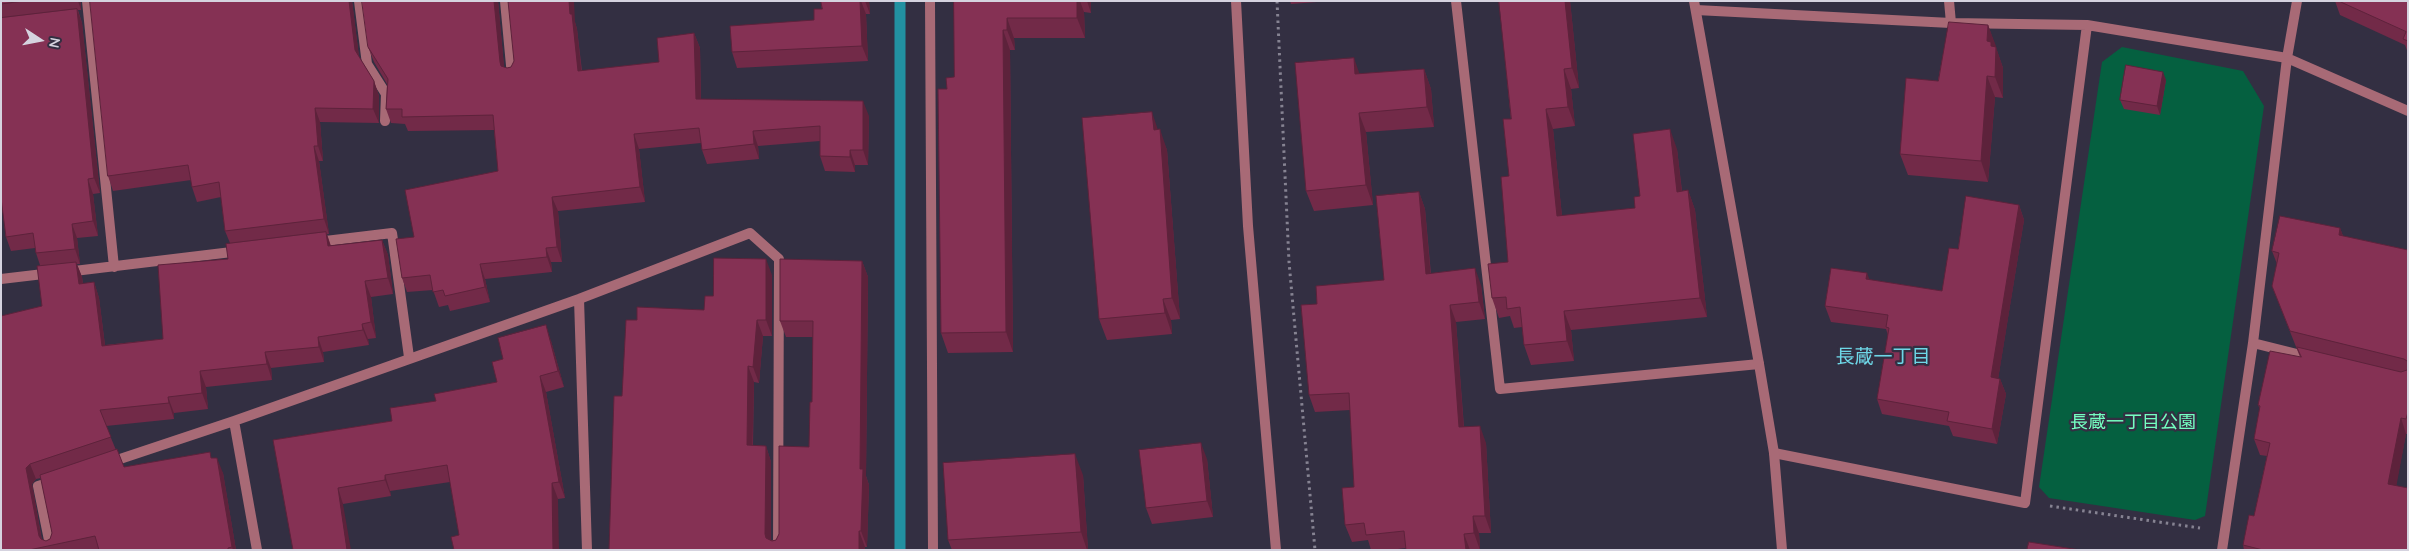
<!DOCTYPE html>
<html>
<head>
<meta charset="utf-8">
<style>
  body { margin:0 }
  #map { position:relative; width:2409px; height:551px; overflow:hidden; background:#332f42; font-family:Quicksand,sans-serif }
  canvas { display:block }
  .frame { position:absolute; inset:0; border:2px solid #d5d3df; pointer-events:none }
  .north { position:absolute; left:15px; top:15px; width:50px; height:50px; -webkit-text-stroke:4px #332f42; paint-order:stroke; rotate:101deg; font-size:14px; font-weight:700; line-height:20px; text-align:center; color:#d5d3df }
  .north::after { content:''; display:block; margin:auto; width:18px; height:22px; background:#d5d3df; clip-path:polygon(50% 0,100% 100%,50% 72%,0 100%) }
</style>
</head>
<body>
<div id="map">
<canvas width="2409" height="551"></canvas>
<div class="frame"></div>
<div class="north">N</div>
</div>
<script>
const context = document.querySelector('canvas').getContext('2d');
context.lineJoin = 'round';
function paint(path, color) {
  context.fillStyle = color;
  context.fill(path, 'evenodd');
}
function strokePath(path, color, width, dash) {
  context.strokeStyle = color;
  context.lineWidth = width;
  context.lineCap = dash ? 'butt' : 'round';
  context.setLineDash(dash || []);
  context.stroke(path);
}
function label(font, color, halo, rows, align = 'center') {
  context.font = font + ' Quicksand,"Noto Sans JP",sans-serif';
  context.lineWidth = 4.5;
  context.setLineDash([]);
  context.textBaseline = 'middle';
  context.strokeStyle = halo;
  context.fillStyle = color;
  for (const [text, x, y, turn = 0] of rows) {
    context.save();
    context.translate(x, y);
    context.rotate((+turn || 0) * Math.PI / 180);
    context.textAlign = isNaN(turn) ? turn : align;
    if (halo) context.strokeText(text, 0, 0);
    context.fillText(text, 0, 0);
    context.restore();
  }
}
paint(new Path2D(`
  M2122,47L2243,71L2264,106L2205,516L2195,520L2049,498L2039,487L2102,62Z`), '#056040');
strokePath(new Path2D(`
  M900,1V550`), '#2291a1', 11);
strokePath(new Path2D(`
  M1277,1L1289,262L1315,550
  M2050,506L2200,528`), '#868392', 3, [2.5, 4]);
strokePath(new Path2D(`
  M359,1L367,64L386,94L385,121
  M505,1L512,76`), '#a86a76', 10);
strokePath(new Path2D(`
  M87,1L114,267
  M930,1L933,550
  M1456,1L1500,389L1759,364
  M1949,1L1951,23
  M1696,10L1951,23L2087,25L2287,58L2408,111
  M317,242L392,233L409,357
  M66,272L240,251
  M1,279L52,273
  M579,299L587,550
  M2253,343L2313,358
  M234,421L257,550
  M1774,453L2025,503L2087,25
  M108,463L234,421L579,299L750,233L779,259L778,550
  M51,550L38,486L54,481
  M2222,550L2253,343L2287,58L2297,1`), '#a86a76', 10);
strokePath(new Path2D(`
  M1236,1L1248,226L1276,550
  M1694,1L1759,364L1774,453L1782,550`), '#a86a76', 10);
paint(new Path2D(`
  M1,1H81V10H78L82,23L100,193L93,194L98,236L77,238L80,264H77L82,277L83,284L94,282L99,298L105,345L163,339L228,259L230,243L225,231L221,197L197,202L192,187L191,180L113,191L108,176L90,1H352L359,57L374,81L379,96V123L320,122L323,161H319L329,234H327L331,246L382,240L388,255L393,294L371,297L376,338L368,339L369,345L323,352L324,362L271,368L272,380L206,387L208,409L174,413V419L106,426L116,450L124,467L212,458L223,473L236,550H1L42,306L40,265L36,253L35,248L11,251L6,237L1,198ZM41,478L52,533L50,539L46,541L42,540L32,484L36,479Z
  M498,1L504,67L507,68L511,67L575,22L577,29L582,71L659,62L694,33L700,48L701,99L869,116L868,165H855V172L825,171L820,156V141L758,146L759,159L707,164L702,150L701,143L639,149L645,202L558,211L562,262H551L552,272L485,279L490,302L450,311L448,305L439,307L433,290L407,292L402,278L414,237L498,171L494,130L408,131L405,124L391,123L386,109L387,84L374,62L368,47Z
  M821,1H869L870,14H866L868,61L737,68L732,52L814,20L822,9Z
  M954,1H1091V13L1084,12L1085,38H1014L1015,50H1010L1013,352L948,353L941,333L947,89L954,77Z
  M1290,1H1330L1291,4Z
  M1570,1L1579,88L1571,89L1575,126L1553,129L1562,216L1635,208L1640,196L1677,149L1682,191L1688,190L1695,210L1707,317L1571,330L1574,361L1531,365L1524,345L1522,327L1514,328L1510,316L1499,318L1492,298L1508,262L1509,176L1511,119Z
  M2335,1H2408V53L2405,45L2340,15Z
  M1988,25L2003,68V98L1995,97L1988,182L1908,175L1900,154L1938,81Z
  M1424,69L1431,89L1434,127L1366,132L1373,205L1314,211L1306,191L1360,74Z
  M2166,80L2160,115L2124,109L2120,100Z
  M1158,129L1167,150L1180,319L1171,320L1172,334L1107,340L1099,319Z
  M1419,192L1425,209L1431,274L1481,285L1485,319L1456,322L1464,427L1486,443L1491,533H1479L1480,550H1406V548L1390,550H1371L1368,540L1352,542L1345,525L1354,487L1350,410L1315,412L1309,395L1317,304L1384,280Z
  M2019,205L2024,220L1998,379H2000L2006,394L1997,444L1953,436L1949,426L1882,414L1877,399L1888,335L1886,329L1831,322L1825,306L1870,280L1942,291L1958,249Z
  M2340,228L2343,236L2408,250V434H2406L2396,485L2408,550H2244L2243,545L2254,516L2267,456L2260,455L2254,439L2260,409L2258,405L2300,357L2272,286L2277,264L2272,251Z
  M862,261L868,277L866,476L869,485L867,547H865V550H609L622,396L637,320L704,310L713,296L772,275V336H763L759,383L754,382L753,445L766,446L771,462V540H776L779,534L809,447L812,402L813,337H786L780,321Z
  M551,341L564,387L546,392L565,498L558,499L459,535L450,482L390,491L391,496L343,504L273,440L392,421L436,401L497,382L503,359Z
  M1207,459L1213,517L1152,524L1146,508Z
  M1083,475L1088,550H952L948,540Z`), '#722a48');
paint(new Path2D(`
  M78,1H81V10Z
  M349,1H352L360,65L355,50Z
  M494,1H498L505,77L500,62Z
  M569,1H574L575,22L577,29L583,86L578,71L570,14Z
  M860,1H861L866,14L868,61L862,46Z
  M865,1H869L870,14Z
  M1077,1H1080L1084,12L1085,38L1077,18Z
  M1087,1H1091V13Z
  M1565,1H1570L1579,88L1572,68Z
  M77,9L82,23L100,193L94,178Z
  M1007,18L1014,38L1015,50L1007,30Z
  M1988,25L1996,46L1995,53L1996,47L2003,68V98L1995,77L1987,41Z
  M1003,30L1010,50L1013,352L1006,332Z
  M694,33L700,48L701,113L696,99Z
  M1354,58L1361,78L1355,74Z
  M1424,69L1431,89L1434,127L1427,107Z
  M1564,69L1571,89L1575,126L1568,107Z
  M2163,72L2166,80L2160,115L2157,106Z
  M1987,76L1995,97L1988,182L1981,161Z
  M374,81L379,96V123L373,109Z
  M863,101L869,116L868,165L863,150Z
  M315,108L320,122L323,161L318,146Z
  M1546,109L1553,129L1564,236L1557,216Z
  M1152,112L1159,133L1154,130Z
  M1359,113L1366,132L1373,205L1366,185Z
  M1160,129L1167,150L1180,319L1172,298Z
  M1670,129L1677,149L1684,211L1677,192Z
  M753,131L758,146L759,159L754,144Z
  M634,134L639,149L645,202L640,187Z
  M314,146L319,161L329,234L324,219Z
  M850,150L855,165V172L850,157Z
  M88,179L93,194L98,236L93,221Z
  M1688,190L1695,210L1707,317L1700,298Z
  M1419,192L1425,209L1432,291L1426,274Z
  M552,197L558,211L562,262L557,247Z
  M2019,205L2024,220L1996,392L1991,377Z
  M72,224L77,238L80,264L75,249Z
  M2340,228L2346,244L2339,235Z
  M326,232L331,247L328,246Z
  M382,240L388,255L393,294L388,278Z
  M546,248L551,262L552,272L547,257Z
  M766,259L772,275V336L766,320Z
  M862,261L868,277L866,476L869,485L867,547L861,531L860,469Z
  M76,262L82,277L85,300L79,284Z
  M480,264L485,279L490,302L485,287Z
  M1475,268L1481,285L1485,319L1479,302Z
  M1867,273L1873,288L1866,279Z
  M365,281L371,297L376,338L371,322Z
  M94,282L99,298L107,362L102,346Z
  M1163,299L1171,320L1172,334L1165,313Z
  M1450,305L1456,322L1465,444L1459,427Z
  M1564,311L1571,330L1574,361L1567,341Z
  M757,320L763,336L759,383L753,367Z
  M362,324L368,339L369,345L363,330Z
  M546,325L551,341L564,387L558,371Z
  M318,337L323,352L324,362L319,347Z
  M265,352L271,368L272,380L267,364Z
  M748,366L754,382L752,461L747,445Z
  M200,371L206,387L208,409L202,393Z
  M540,376L546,392L565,498L559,482Z
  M2000,379L2006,394L1997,444L1992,429Z
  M168,397L174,413V419L169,403Z
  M2401,418L2406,434L2394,499L2388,484Z
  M1480,426L1486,443L1491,533L1485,516Z
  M1201,443L1207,459L1213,517L1207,501Z
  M766,446L771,462V550L765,534Z
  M1075,454L1083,475L1088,550H1087L1081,532Z
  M217,458L223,473L236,550H233L232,547Z
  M30,464L36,479L32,484L43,547L39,536L26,468Z
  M385,475L390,491L391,496L385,480Z
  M552,483L558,499L559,550H553Z
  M338,488L343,504L351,550H347Z
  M1473,516L1479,533L1480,550L1474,533Z
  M859,531L865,547V550H859Z
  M1464,534L1470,550H1466Z`), '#5d223b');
const building = new Path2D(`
  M1,1H23L1,4Z
  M90,1H349L355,50L374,81L373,109L315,108L318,146H314L324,219L225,231L219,182L192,187L188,165L108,176Z
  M362,1H494L500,62L501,66L507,68L511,67L514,61L508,1H569L570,14H572L578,71L659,62L657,38L694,33L696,99L863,101V150H850V157L820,156V126L753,131L754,144L702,150L699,128L634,134L640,187L552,197L557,247L546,248L547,257L480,264L485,287L445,296L443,290L433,292L430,275L402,278L396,239L414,237L405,190L498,171L493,115L402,117V109H386L388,79L368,47Z
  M821,1H860L862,46L732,52L730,26L814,20V9H822Z
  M954,1H1077V18H1007V30H1003L1006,332L941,333L938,89H947L946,78L954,77Z
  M1499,1H1565L1572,68L1564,69L1568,107L1546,109L1557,216L1635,208L1634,197L1640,196L1633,134L1670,129L1677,192L1688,190L1700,298L1564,311L1567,341L1524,345L1520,307L1507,309L1506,297L1492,298L1488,264L1508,262L1501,177L1509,176L1503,119H1511Z
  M2339,1H2408V41L2403,39L2406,32Z
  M77,9L94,178L88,179L93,221L72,224L75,249L36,253L33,233L6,237L1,198V18Z
  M1949,22L1988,25L1987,41L1991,42V46L1996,47L1995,77L1987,76L1981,161L1900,154L1906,78L1938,81Z
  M1354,58L1355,74L1424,69L1427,107L1359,113L1366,185L1306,191L1295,63Z
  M2126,65L2163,72L2157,106L2120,100Z
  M1152,112L1154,130L1160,129L1172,298L1163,299L1165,313L1099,319L1082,118Z
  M1419,192L1426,274L1475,268L1479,302L1450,305L1459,427L1480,426L1485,516H1473L1474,533L1464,534L1466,550H1406L1404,531L1366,535L1364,523L1345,525L1342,488L1354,487L1349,393L1309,395L1301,305L1317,304L1316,286L1384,280L1376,196Z
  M1966,196L2019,205L1991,377L2000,379L1992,429L1947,421L1949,412L1877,399L1889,328L1886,327L1888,315L1825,306L1831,268L1867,273L1866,279L1942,291L1949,248L1958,249Z
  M2280,216L2340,228L2339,235L2408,250V362L2407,361L2404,359L2290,331L2272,286L2279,253L2272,251Z
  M326,232L328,246L382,240L388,278L365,281L371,322L362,324L363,330L318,337L319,347L265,352L267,364L200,371L202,393L168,397L169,403L100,410L111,437L30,464L26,468L39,536L41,539L46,541L50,539L52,533L40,475L117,449L124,467L210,452L211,458H217L232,547L228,548V550H99L95,536L29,550H1V316L42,306L37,266L76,262L79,284L94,282L102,346L163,339L158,265L228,259L226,244Z
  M714,258L766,259V320H757L753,367L748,366L747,445L766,446L765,534L766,538L772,541L776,540L779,534V446L809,447L810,402H812L813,321H780V259L862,261L860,469H863L861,531H859V550H609L614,396H622L626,320H637V307L704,310L705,296H713Z
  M546,325L558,371L540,376L559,482L552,483L553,550H454L451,537L459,535L447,465L385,475V480L338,488L347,550H293L273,440L392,421L390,408L436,401L434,394L497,382L492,362L503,359L498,338Z
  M2297,347L2401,372L2407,370L2408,369V412L2406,419L2401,418L2388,484L2408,488V550H2263L2243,545L2249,515L2254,516L2270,443L2254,439L2260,406L2258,405L2270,351L2301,357Z
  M1201,443L1207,501L1146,508L1139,450Z
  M1075,454L1081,532L948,540L943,463Z
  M2029,542L2080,550H2027Z`);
paint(building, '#853154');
strokePath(building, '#5d223b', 1);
label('18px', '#74ffc1', '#332f42', [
  ["長蔵一丁目公園",2133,423]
]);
label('19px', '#6ed7e7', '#332f42', [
  ["長蔵一丁目",1883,357]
]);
</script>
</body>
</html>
